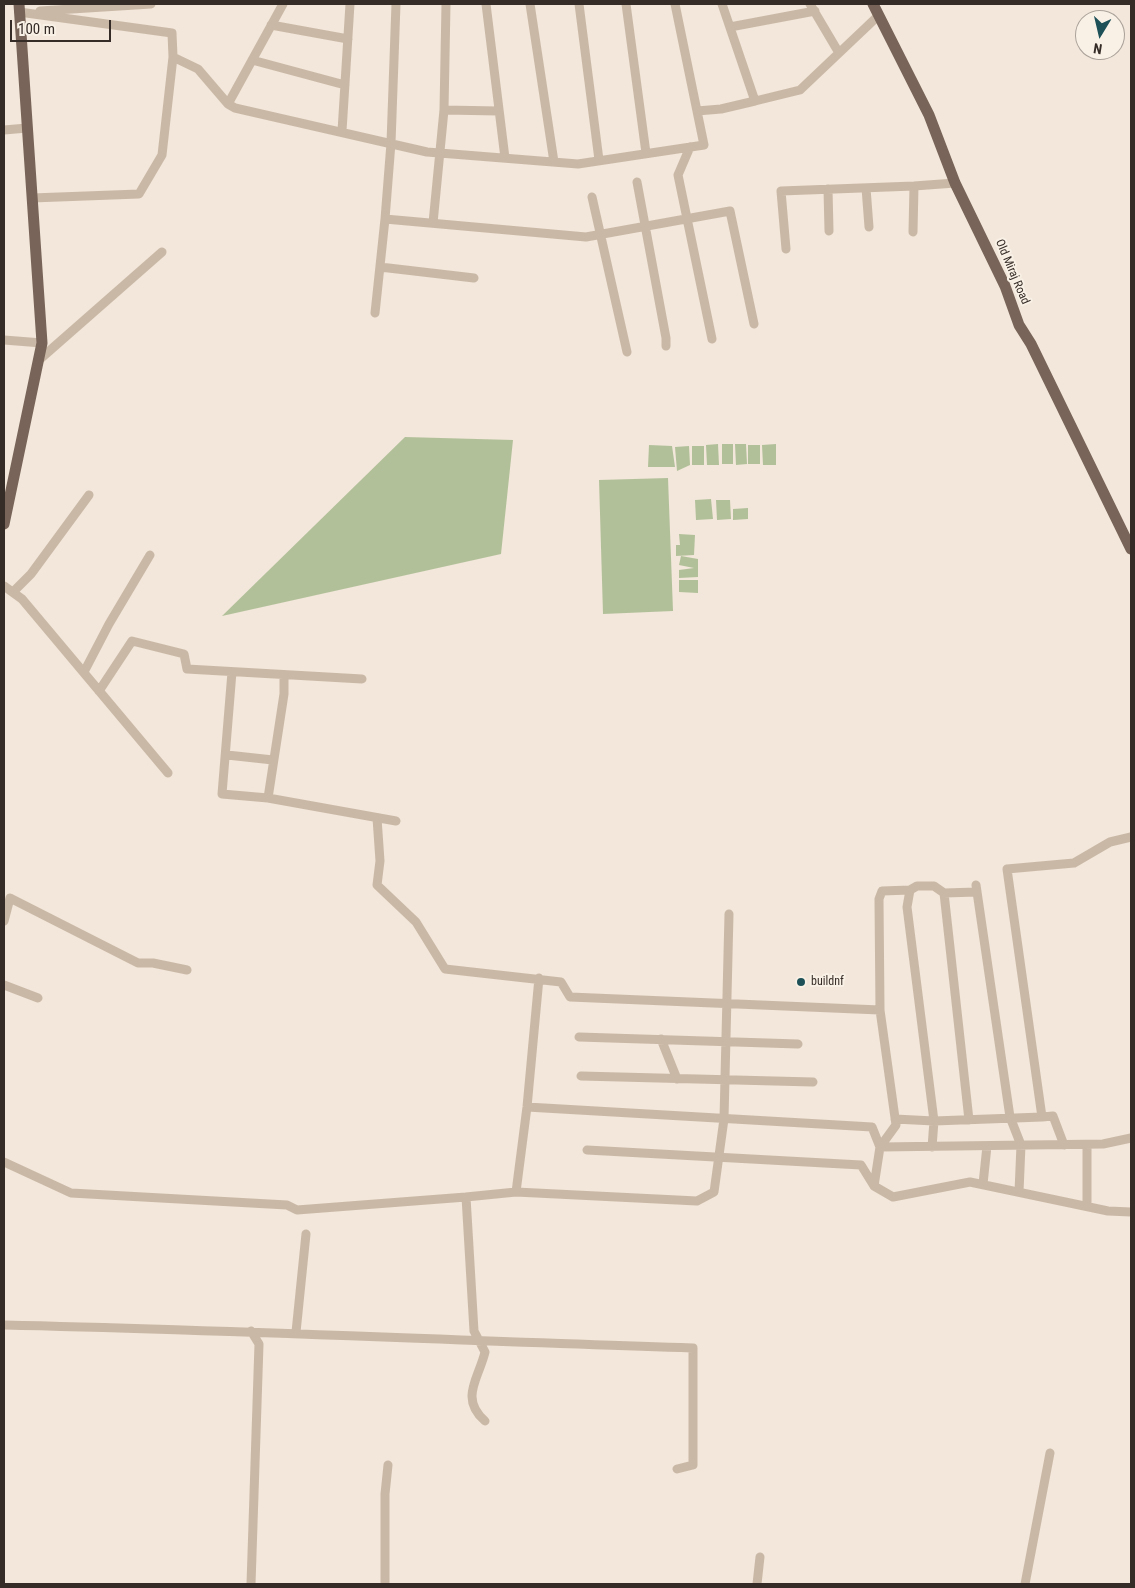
<!DOCTYPE html>
<html>
<head>
<meta charset="utf-8">
<style>
  body { margin:0 }
  #map { position:relative; width:1135px; height:1588px; overflow:hidden; background:#f2e7da; font-family:"Roboto Condensed",sans-serif }
  canvas { display:block }
  .frame { position:absolute; inset:0; border:5px solid #362c27; pointer-events:none }
  .north { position:absolute; left:1075px; top:10px; width:50px; height:50px; box-sizing:border-box; background:#f9f1e6; border:1px solid #aba29a; border-radius:50%; rotate:189deg; font-size:14px; font-weight:700; line-height:20px; text-align:center; color:#362c27 }
  .north::after { content:''; display:block; margin:auto; width:18px; height:22px; background:#1d5157; clip-path:polygon(50% 0,100% 100%,50% 72%,0 100%) }
  .scale { position:absolute; left:10px; top:20px; width:101px; height:22px; box-sizing:border-box; border:2px solid #362c27; border-top:0; padding-left:6px; font-size:15px; line-height:18px; white-space:nowrap; color:#362c27; -webkit-text-stroke:4px #f9f1e6; paint-order:stroke }
</style>
</head>
<body>
<div id="map">
<canvas width="1135" height="1588"></canvas>
<div class="frame"></div>
<div class="north">N</div>
<div class="scale">100 m</div>
</div>
<script>
const context = document.querySelector('canvas').getContext('2d');
context.lineJoin = 'round';
function paint(path, color) {
  context.fillStyle = color;
  context.fill(path, 'evenodd');
}
function strokePath(path, color, width, dash) {
  context.strokeStyle = color;
  context.lineWidth = width;
  context.lineCap = dash ? 'butt' : 'round';
  context.setLineDash(dash || []);
  context.stroke(path);
}
function label(font, color, halo, rows, align = 'center') {
  context.font = font + ' "Roboto Condensed",sans-serif';
  context.lineWidth = 4;
  context.setLineDash([]);
  context.textBaseline = 'middle';
  context.strokeStyle = halo;
  context.fillStyle = color;
  for (const [text, x, y, turn = 0] of rows) {
    context.save();
    context.translate(x, y);
    context.rotate((+turn || 0) * Math.PI / 180);
    context.textAlign = isNaN(turn) ? turn : align;
    if (halo) context.strokeText(text, 0, 0);
    context.fillText(text, 0, 0);
    context.restore();
  }
}
paint(new Path2D(`
  M405,437L513,440L501,554L222,616Z
  M718,444L719,465H707L706,445Z
  M722,444H733V464H722Z
  M735,444H746L747,464L736,465Z
  M776,444V465H763L762,445Z
  M649,445L672,446L675,467H648Z
  M748,445H760V464H748Z
  M689,446L690,465L677,471L675,447Z
  M692,446H704V465H692Z
  M668,478L673,611L603,614L599,480Z
  M711,499L713,519L696,520L695,500Z
  M716,500H730L731,519L717,520Z
  M748,508V519L733,520V509Z
  M679,534L695,535L694,555L676,556V545H680Z
  M681,556L698,559V577L679,578V570L694,568L679,565Z
  M679,580H698V593L679,592Z`), '#b2c09a');
strokePath(new Path2D(`
  M396,4L391,143L385,219L586,237L730,211L754,324
  M486,4L505,158
  M530,4L554,162
  M579,4L599,160
  M626,4L646,153
  M722,4L755,101L800,90L878,16
  M810,4L839,53
  M40,11L151,4
  M19,12L172,33L173,57L162,155L139,194L32,198
  M271,25L348,39
  M730,27L815,11
  M173,57L198,69L228,104L235,108L427,152L578,164L704,145L675,4
  M252,60L345,85
  M228,104L283,4
  M444,110L499,111
  M697,111L721,109L755,101
  M4,130L27,128
  M342,131L350,4
  M690,147L678,175L712,339
  M637,182L666,338V346
  M866,188L869,227
  M828,189L829,231
  M592,197L627,352
  M433,223L444,110L446,4
  M913,232L914,186
  M786,249L781,191L914,186L955,183
  M380,267L474,278
  M375,313L385,219
  M4,340L42,343
  M39,360L162,252
  M4,586L22,599L168,773
  M13,592L31,574L89,495
  M84,672L109,624L150,555
  M232,672L222,794L268,798L396,821
  M99,691L132,641L184,654L187,669L362,679
  M227,755L273,760
  M268,798L284,694V675
  M377,818L380,861L377,885L416,922L445,969L561,982L570,997L880,1010L896,1125L880,1147L874,1186
  M976,885L1010,1117L1021,1145L1019,1192
  M910,890L907,907L934,1121L1042,1117
  M944,893L969,1120
  M4,921L10,898L138,963H153L187,970
  M4,985L38,998
  M880,1010L879,899L882,891L910,890L917,886H934L944,893L977,892
  M579,1037L798,1044
  M661,1039L677,1079
  M581,1076L813,1082
  M527,1107L872,1127L880,1147L1103,1144L1131,1138
  M895,1119L934,1121L932,1147
  M1064,1145L1053,1116L1042,1117L1007,869L1074,863L1110,842L1131,837
  M587,1150L861,1165L874,1186L893,1197L970,1182L1108,1211L1131,1212
  M4,1162L71,1193L287,1205L297,1210L466,1197
  M983,1184L987,1146
  M516,1192L527,1107L539,978
  M1087,1206V1145
  M4,1325C234,1330 463,1341 693,1348V1465L677,1469
  M296,1332L306,1234
  M485,1421C459,1398 479,1378 485,1352L474,1331L466,1197L516,1192L697,1201L714,1192L724,1119L729,914
  M251,1584L259,1344L251,1331
  M385,1584V1494L388,1465
  M757,1584L760,1557
  M1025,1584L1050,1453`), '#cab8a6', 9);
strokePath(new Path2D(`
  M873,4L929,115L955,183L1005,286L1019,325L1031,344L1131,549
  M4,524L42,343L19,4`), '#786458', 11);
for (const [x, y, r, color] of [
  [801,982,5,"#1d5157"]
]) {
  const dot = new Path2D();
  dot.arc(x, y, r, 0, 2 * Math.PI);
  context.fillStyle = color;
  context.fill(dot);
  strokePath(dot, '#f9f1e6', 2);
}
label('12px', '#362c27', '#f9f1e6', [
  ["Old Miraj Road",1012,272,67]
]);
label('12px', '#362c27', '#f9f1e6', [
  ["buildnf",811,982]
], 'left');
</script>
</body>
</html>
